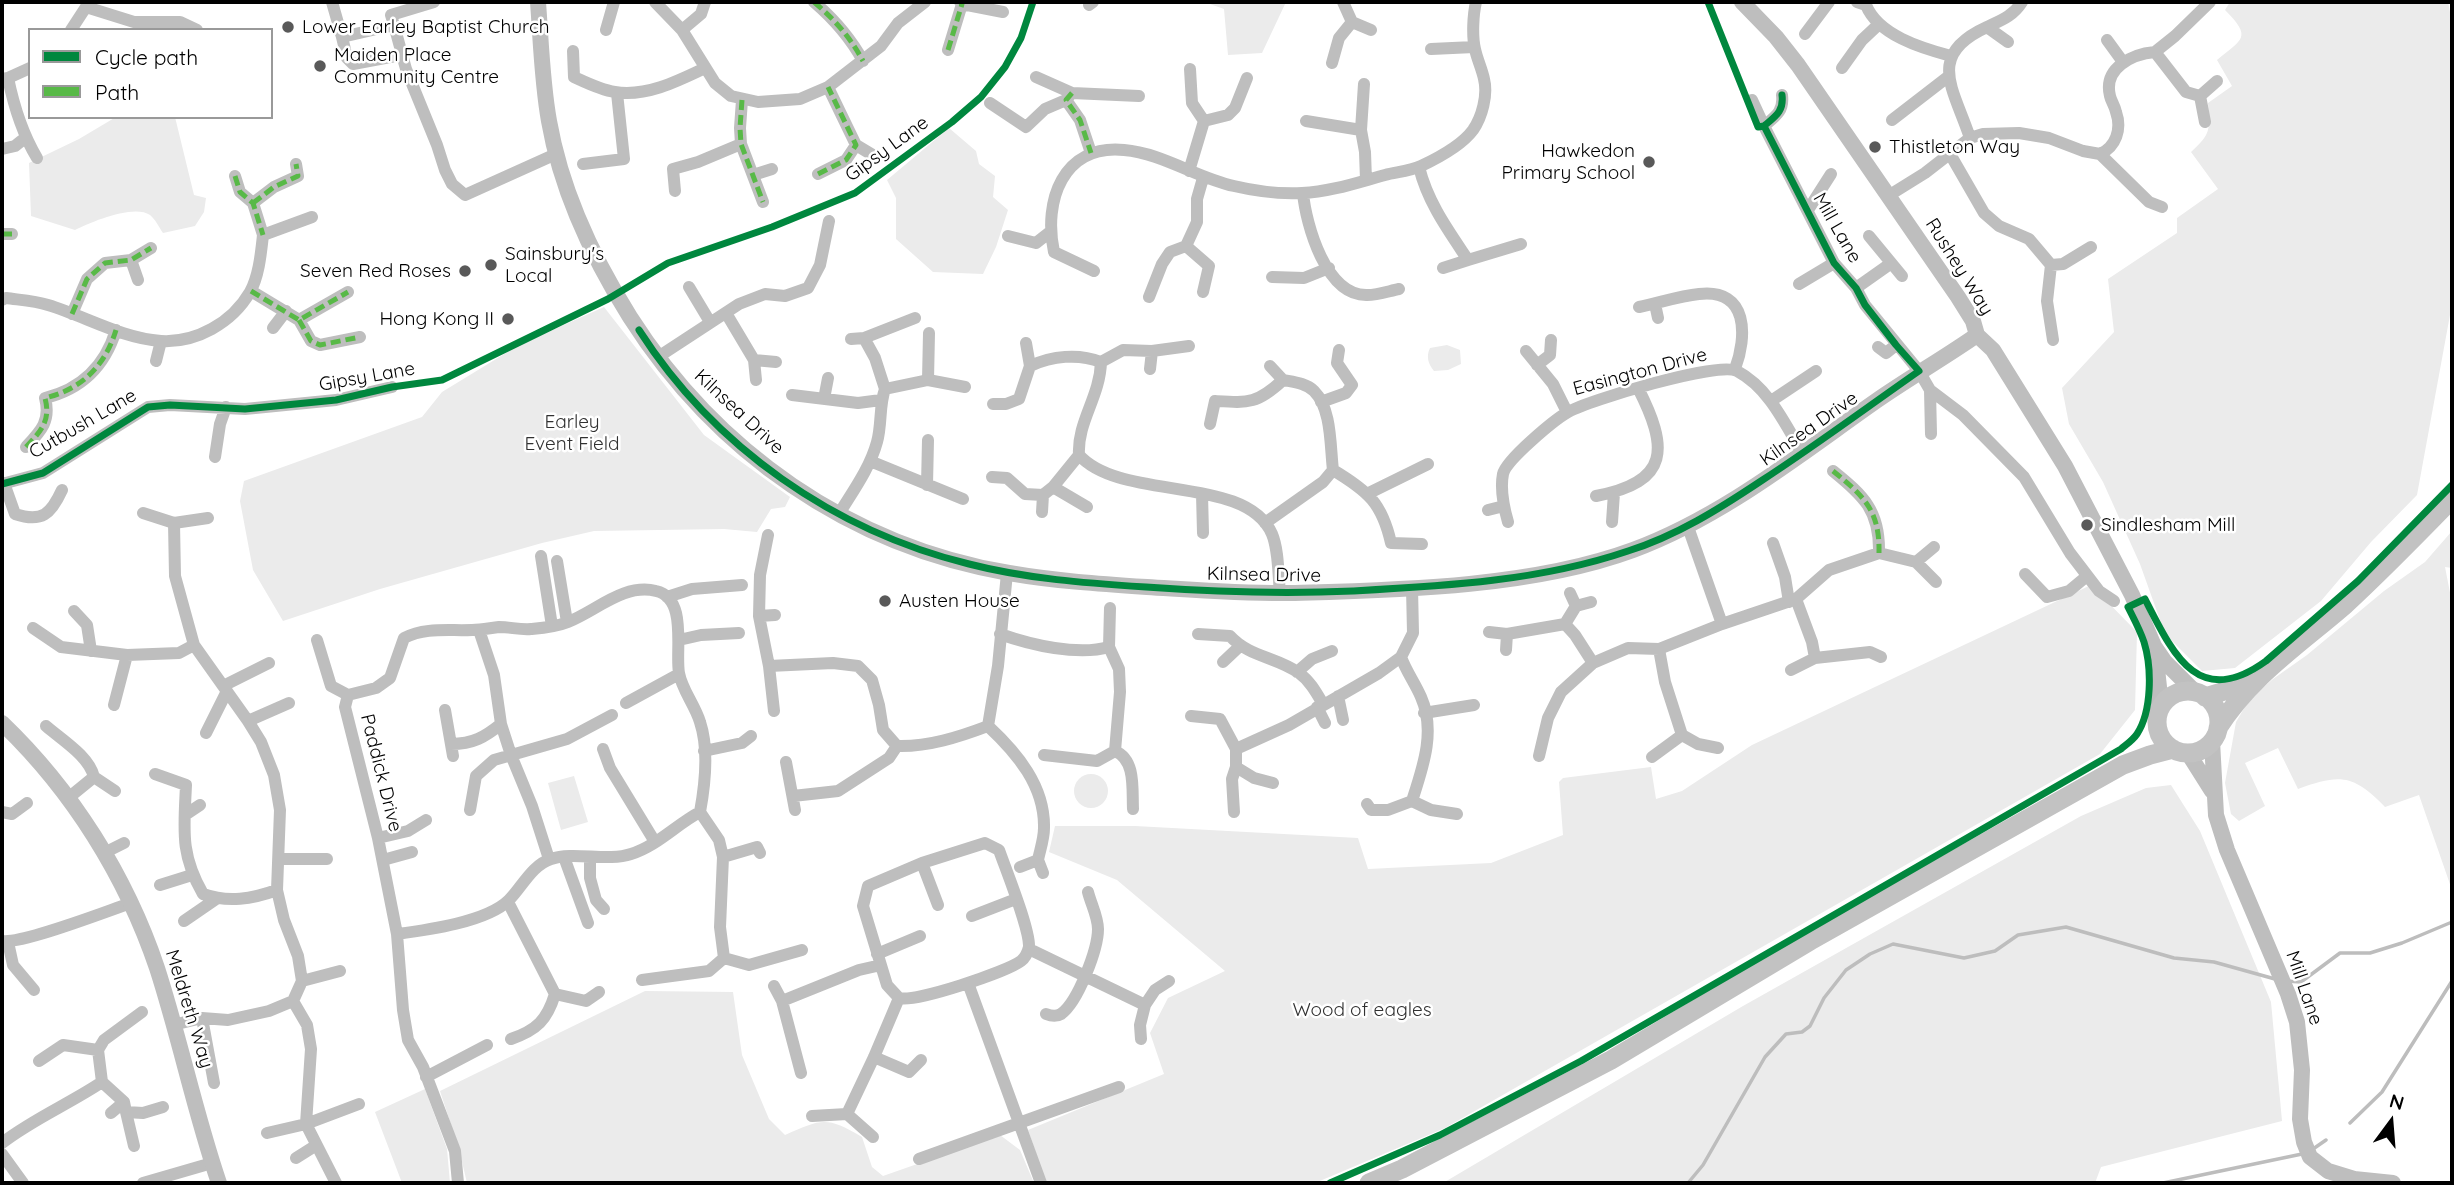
<!DOCTYPE html>
<html>
<head>
<meta charset="utf-8">
<style>
  body { margin:0 }
  #map { position:relative; width:2454px; height:1185px; overflow:hidden; background:#fff; font-family:Quicksand,sans-serif }
  canvas { display:block }
  .frame { position:absolute; inset:0; border:4px solid #000; pointer-events:none }
  .legend { position:absolute; left:28px; top:28px; width:245px; height:91px; box-sizing:border-box; background:#fff; border:2px solid #999; margin:0; padding:9px 12px; list-style:none; font-size:21px; color:#000 }
  .legend li { display:flex; align-items:center; gap:14px; height:35px }
  .legend b { width:35px; border:2px solid #999 }
  .north { position:absolute; left:2356px; top:1087px; width:70px; height:70px; -webkit-text-stroke:5px #fff; paint-order:stroke; rotate:16deg; font-size:19px; font-weight:700; line-height:28px; text-align:center; color:#000 }
  .north::after { content:''; display:block; margin:auto; width:24px; height:32px; background:#000; clip-path:polygon(50% 0,100% 100%,50% 72%,0 100%) }
</style>
</head>
<body>
<div id="map">
<canvas width="2454" height="1185"></canvas>
<div class="frame"></div>
<ul class="legend">
<li><b style="height:9px;background:#00873e"></b>Cycle path</li>
<li><b style="height:9px;background:#58b947"></b>Path</li>
</ul>
<div class="north">N</div>
</div>
<script>
const context = document.querySelector('canvas').getContext('2d');
context.lineJoin = 'round';
function paint(path, color) {
  context.fillStyle = color;
  context.fill(path, 'evenodd');
}
function strokePath(path, color, width, dash) {
  context.strokeStyle = color;
  context.lineWidth = width;
  context.lineCap = dash ? 'butt' : 'round';
  context.setLineDash(dash || []);
  context.stroke(path);
}
function label(font, color, halo, rows, align = 'center') {
  context.font = font + ' Quicksand,sans-serif';
  context.lineWidth = 5;
  context.setLineDash([]);
  context.textBaseline = 'middle';
  context.strokeStyle = halo;
  context.fillStyle = color;
  for (const [text, x, y, turn = 0] of rows) {
    context.save();
    context.translate(x, y);
    context.rotate((+turn || 0) * Math.PI / 180);
    context.textAlign = isNaN(turn) ? turn : align;
    if (halo) context.strokeText(text, 0, 0);
    context.fillText(text, 0, 0);
    context.restore();
  }
}
paint(new Path2D(`
  M1209,2H1286L1262,53L1228,55L1224,9L1210,4Z
  M2230,2H2448L2452,22V304L2417,495L2371,542L2321,601L2235,668L2202,671L2165,634L2140,564L2103,482L2069,424L2062,388L2114,332L2108,279L2177,233V218L2218,189L2191,152C2211,134 2210,130 2208,103L2232,86L2217,60C2242,39 2253,38 2225,10Z
  M116,117H175L194,195L206,198L204,212L195,226L163,233C159,227 155,219 150,215C134,204 91,222 75,230L31,216L29,163L79,139Z
  M949,128L976,151L979,164L995,176L993,197L1008,210L996,247L983,274L933,272L896,239V198L887,180Z
  M604,307L704,435L790,497L785,507L771,509L757,532L724,529L594,531L542,543L380,589L283,621L253,570L240,501L244,481L422,417L442,392L519,345Z
  M1447,345L1460,350L1461,364L1448,370L1434,371C1428,364 1426,356 1430,348Z
  M2452,531V568L2445,567L2452,603V890L2419,795L2385,807C2353,774 2340,774 2298,789L2278,748L2245,763L2265,806L2239,821L2231,814L2225,783L2236,722L2249,700L2273,679L2307,655L2384,591L2425,562Z
  M2091,585L2137,632L2135,710L2100,754L1445,1128L1315,1183H1046L1028,1130L1164,1074L1150,1033L1168,998L1225,971L1117,880L1049,852L1055,826H1135L1358,838L1368,869L1491,863L1563,835L1559,782L1563,778L1651,767L1656,799L1682,791L1752,745Z
  M1074 791a17 17 0 1 1 34 0a17 17 0 1 1-34 0Z
  M574,776L588,822L561,830L548,783Z
  M2171,785L2200,831L2271,1002L2282,1121L2101,1167L2095,1183H1443L1743,1006L2081,816L2146,788Z
  M645,991L733,992L742,1055L769,1119L785,1135C822,1119 826,1116 862,1137L872,1167L883,1176L1000,1135L1020,1150L1034,1183H467L459,1149L440,1091Z
  M425,1089L447,1149L450,1183H402L375,1112Z`), '#ebebeb');
strokePath(new Path2D(`
  M2286,981L2301,982L2340,953H2370L2402,943L2452,922
  M2350,1123L2382,1092L2452,981
  M2313,1149L2326,1140
  M1688,1183L1703,1165L1765,1057L1786,1034L1802,1032L1810,1026L1824,998L1846,970L1870,954L1893,944L1964,958L1995,951L2018,935L2066,927L2174,958L2214,962L2275,979
  M2163,1183L2302,1154`), '#bdbdbd', 3.5);
strokePath(new Path2D(`
  M332,2L342,37L394,25L406,69L437,145L445,170L452,184L465,195L556,154
  M655,2L682,30L715,83L731,96L758,102L800,99L828,87L881,46L898,23L925,2
  M814,2C835,20 850,37 863,61
  M1857,2L1866,5C1878,35 1921,48 1951,56
  M962,4L1003,12
  M1089,5L1093,2
  M86,7L134,22H180L197,30
  M1352,22L1371,30
  M394,25L391,15L434,2
  M1987,27L2008,42
  M71,30L86,7L87,2
  M606,30L614,2
  M682,30L701,14L705,2
  M1805,34L1829,2
  M342,37L347,58L353,64L401,55
  M2107,40L2123,62
  M1431,49L1474,47
  M948,50L962,4L960,2
  M573,51L574,77C587,83 601,90 615,92C646,97 678,81 705,68
  M2155,52L2175,36L2210,2
  M1332,63L1339,38L1352,22L1343,2
  M1842,68L1862,40L1878,25
  M1190,69L1192,103L1204,121
  M1036,77L1072,93L1139,96
  M8,78C14,107 22,133 37,158
  M2,79L8,78L30,68
  M1364,84L1361,130L1365,152L1366,180
  M1071,94L1066,100L1080,120L1091,153
  M1782,95C1784,111 1776,116 1764,126L1834,263L1856,288L1865,305L1919,371L1930,390L1963,415L2024,477L2070,553L2099,591L2114,601
  M2200,96L2205,122
  M742,100L740,128L741,144L763,202
  M1752,100L1764,126
  M990,103L1026,127L1045,109L1066,100
  M1892,120L1949,76
  M1306,121L1361,130
  M1970,138C1954,89 1925,55 1987,27C2002,20 2013,16 2022,2
  M856,145L876,157
  M2,149L15,146L25,138
  M1950,154L1984,213L1999,226L2029,239L2051,265L2047,301L2053,340
  M2100,154C2116,147 2122,129 2116,112C2115,106 2111,101 2110,96C2103,68 2132,54 2155,52L2186,92L2200,96L2217,81
  M583,164L624,159L617,93
  M1419,167C1428,203 1448,230 1468,260L1521,244
  M1189,171L1204,121L1228,115L1235,108L1247,78
  M818,174L846,160L856,145L828,87
  M753,175L772,169
  M235,176L240,192L253,203L263,235
  M675,191L673,169L698,162L741,144
  M1303,193C1306,225 1326,296 1367,295C1378,295 1389,291 1399,289
  M1888,196L1925,173L1970,138L1983,134L2019,133L2049,138L2083,151L2100,154L2149,202L2162,207
  M253,203L274,187L298,176L296,164
  M1808,210L1831,174
  M2,234H12
  M1008,236L1036,243L1050,232
  M1869,236L1902,276
  M1186,246L1209,266L1203,292
  M131,260L138,280
  M2051,265L2063,264L2091,247
  M1443,268L1468,260
  M1094,271L1054,252C1043,201 1063,144 1124,150C1162,153 1197,178 1234,186C1255,191 1281,194 1302,193C1330,192 1359,182 1385,175C1397,172 1410,171 1421,166C1438,158 1462,145 1473,130C1482,117 1488,95 1484,79C1482,69 1477,59 1475,49C1472,36 1473,15 1476,2
  M1272,277L1304,278L1329,268
  M1799,284L1834,263
  M689,287L710,322
  M1856,288L1890,264
  M251,291L299,320L348,292
  M1149,297L1162,264L1170,252L1186,246L1197,222V199L1203,178
  M2,300L6,298C20,300 35,301 48,305C85,316 121,338 161,341C196,343 232,323 250,292C259,276 261,253 263,235L312,217
  M1655,304L1658,318
  M1639,307C1659,303 1679,296 1699,294C1749,288 1747,337 1735,369
  M726,313L754,360L776,362
  M72,314L87,279L105,263L131,260L151,248
  M299,320L311,341L320,345L360,337
  M273,328L286,311
  M864,338L915,318
  M1026,343L1030,366C1052,356 1078,353 1101,362
  M1189,346L1152,351L1123,350L1101,362C1100,397 1077,422 1079,455C1121,502 1246,474 1272,534C1279,551 1278,575 1280,593
  M1878,347L1886,353L1896,345
  M1526,351L1553,384L1567,412
  M658,357L739,304L765,294L785,296L808,288L820,265L829,221
  M754,360L756,380
  M156,361L161,341
  M1537,365L1550,355L1551,340
  M1270,366L1283,380
  M1150,369L1152,351
  M928,380L929,333
  M885,389L928,380L965,387
  M1930,390L1931,434
  M792,395L858,403L881,400
  M824,399L828,378
  M1771,401L1816,371
  M1321,402L1346,393L1352,385L1337,363L1339,350
  M993,404H1006L1019,399L1030,366
  M1210,424L1215,401C1249,403 1257,404 1283,380C1293,382 1306,383 1314,391C1332,409 1330,446 1333,470L1323,482L1265,523
  M26,447C41,431 51,421 45,398C82,389 105,366 116,330
  M215,457L220,424L226,407
  M870,461L963,499
  M1333,470C1368,491 1382,503 1391,543L1422,544
  M1833,471C1864,496 1880,511 1879,553
  M992,477L1007,478L1025,494L1043,495L1053,487L1079,455
  M4,483L15,514C42,523 51,514 62,490
  M2,484L43,473L148,407L170,405L245,409L336,400L392,387
  M927,485L928,440
  M1053,487L1087,507
  M1202,494L1203,533
  M1367,494L1428,464
  M1596,496C1671,482 1668,447 1638,388
  M1488,510L1504,506
  M1042,512L1043,495
  M143,513L174,523
  M839,514C853,491 870,468 877,442C882,424 879,406 885,389L875,358L864,338L851,339
  M1508,522C1504,508 1500,489 1503,474C1506,460 1554,420 1568,412C1590,400 1718,361 1737,371C1769,388 1785,424 1803,454
  M1612,522L1614,493
  M1688,527L1722,624
  M768,535L760,575L759,616L769,666L774,711
  M1773,543L1785,577L1789,602
  M541,556L552,626
  M557,561L567,622
  M1916,562L1934,547
  M2025,574L2047,597L2069,591L2087,576
  M667,597L692,589L742,585
  M1796,599L1812,642L1815,658L1870,652L1881,657
  M1576,606L1591,602
  M74,611L87,625L91,651
  M759,616L775,615
  M1565,624L1576,606L1570,593
  M33,628L61,647L127,655L179,653L194,645
  M479,630L494,675L501,724L511,755L532,806L549,859
  M1489,632L1507,634L1565,624L1575,635L1593,663
  M1000,634C1031,645 1078,656 1109,647L1119,669L1120,692L1115,751
  M1198,634L1230,636C1249,657 1277,657 1299,673C1310,681 1316,692 1323,704
  M317,640L331,686L348,695L376,688L390,678L404,638C426,627 448,631 472,630C481,630 490,628 499,627C510,627 520,630 531,629C543,628 556,627 568,622C596,611 624,583 656,591C688,598 675,651 679,673C682,690 695,705 700,722C709,749 705,785 700,812C677,824 657,846 631,854C607,862 574,851 551,859C532,865 522,887 509,900C487,922 427,930 397,934
  M679,640L701,635L739,633
  M1109,647L1110,608
  M1506,650L1507,634
  M1223,662L1240,646
  M769,666L833,663L858,666L872,680L879,705L883,730L897,746C928,747 959,737 988,726
  M1791,670L1815,658
  M1297,672L1312,659L1332,651
  M223,686L269,663
  M348,695L345,707L378,838L397,934L403,1010L408,1040L423,1067L455,1151L458,1183
  M1338,696L1343,720
  M626,703L679,674
  M114,705L127,655
  M1317,707L1325,723
  M445,710L453,756
  M1424,713L1474,705
  M1191,716L1220,719L1236,749
  M248,721L289,703
  M46,726C62,740 89,756 94,777L67,799
  M988,726C1017,753 1045,786 1044,828C1044,839 1040,850 1038,860L1020,867
  M988,726L998,666L1007,573
  M206,733L227,691
  M1682,735L1698,744L1718,748
  M451,744C473,744 485,737 501,724
  M603,749L610,768L655,842
  M704,751L742,743L751,736
  M1115,751C1136,760 1132,789 1133,809
  M1044,755L1097,761L1115,751
  M1539,756L1548,718L1561,692L1593,663L1628,648L1659,649L1722,624L1796,599L1829,570L1879,553L1916,562L1936,582
  M1652,757L1682,735L1665,682L1659,649
  M786,762L795,810
  M155,774L186,785C184,830 180,854 203,894C228,903 252,899 277,890
  M94,777L115,791
  M1273,783L1254,778L1236,767V749L1289,725L1379,673L1401,657L1413,633L1412,588
  M793,796L838,791L889,758L897,746
  M1412,801L1431,810L1457,814
  M1367,804L1371,810H1388L1412,801C1423,767 1436,731 1421,697C1415,683 1406,671 1401,657
  M470,810L476,776L494,760L567,739L612,715
  M2,812L12,814L27,803
  M700,812L719,840L723,857L720,927L724,958L749,965L802,950
  M1234,812L1232,779L1236,767
  M185,815L200,805
  M378,838L408,831L426,820
  M985,843L999,850C1006,870 1030,929 1029,947C1028,951 1025,958 1021,961C1006,972 915,1003 899,998L887,985L863,906L868,886L922,863Z
  M104,853L124,843
  M564,857L588,923
  M723,857L757,847L760,853
  M590,858V878L596,900L604,909
  M279,859H327
  M383,860L412,852
  M1038,860L1043,873
  M922,863L938,905
  M160,885L192,875
  M508,902L555,994L586,1001L599,992
  M972,916L1016,899
  M184,921L216,899
  M2,941C23,944 107,911 131,903
  M8,942L13,965L34,990
  M1029,949L1145,1005L1155,990L1169,981
  M877,954L920,936
  M642,980L709,971L724,958
  M302,981L340,971
  M968,983L1041,1183
  M774,986L782,1001
  M293,1001L307,1025L311,1049L306,1124L336,1183
  M1046,1014C1051,1016 1056,1017 1061,1014C1078,1002 1098,949 1098,929C1098,917 1091,904 1088,892
  M202,1018L214,1083
  M173,1025L202,1018L228,1020L269,1011L293,1001L302,981L298,956L284,920L277,890L280,810L274,775L261,742L248,721L194,645L175,576L174,523L208,518
  M511,1039C537,1030 547,1020 555,994
  M1141,1039L1140,1025L1145,1005
  M874,1057L909,1072L921,1060
  M39,1061L63,1045L98,1050
  M801,1073L782,1001L859,970L881,965
  M426,1077L487,1045
  M102,1082L98,1050L104,1040L142,1012
  M126,1112L134,1146
  M111,1113L124,1102
  M812,1116L847,1114
  M267,1133L306,1124L359,1104
  M873,1137L847,1114L874,1057L899,998
  M2,1143C33,1119 69,1104 102,1082L124,1102L126,1112L143,1113L163,1107
  M2,1154L23,1183
  M296,1158L315,1146
  M919,1159L1119,1087
  M143,1183L212,1163`), '#bebebe', 12);
strokePath(new Path2D(`
  M538,2C541,42 542,82 549,121C561,190 593,258 630,317C716,452 850,546 1009,573C1055,581 1101,584 1147,587C1196,590 1245,594 1295,593C1400,590 1533,587 1633,550C1722,517 1799,455 1876,401C1909,378 1944,358 1977,335
  M1742,2L1776,37L1798,65L1958,297L1973,321L1977,335L1993,350L2065,466L2132,595L2154,646L2165,662L2195,692
  M2155,650L2159,687L2158,714
  M2,723C72,790 126,876 157,968C180,1039 195,1113 219,1183
  M2212,741L2216,815L2227,850L2288,994L2297,1022L2302,1070L2300,1119L2304,1142L2310,1157L2328,1171L2354,1179L2393,1183
  M2188,753L2212,791`), '#bebebe', 16);
strokePath(new Path2D(`
  M2157 722a31 31 0 1 1 62 0a31 31 0 1 1-62 0Z
  M2205,697L2254,682
  M2218,728C2250,677 2300,644 2345,605C2382,571 2417,535 2452,499
  M1369,1183L1402,1169L1611,1060L1810,941L2123,765L2150,755L2173,749`), '#c2c2c2', 19);
strokePath(new Path2D(`
  M814,2C835,20 850,37 863,61
  M948,50L962,4L960,2
  M1072,93L1066,100L1080,120L1091,153
  M742,100L740,128L741,144L763,202
  M818,174L846,160L856,145L828,87
  M235,176L240,192L253,203L263,235
  M253,203L274,187L298,176L296,164
  M2,234H12
  M251,291L299,320L348,292
  M72,314L87,279L105,263L131,260L151,248
  M299,320L311,341L320,345L360,337
  M26,447C41,431 51,421 45,398C82,389 105,366 116,330
  M1833,471C1864,496 1880,511 1879,553`), '#58b947', 5, [10, 5]);
strokePath(new Path2D(`
  M1708,2L1758,127L1764,126
  M639,330C714,447 834,531 969,564C1027,579 1086,583 1146,587C1215,592 1284,594 1353,591C1446,586 1540,581 1628,551C1676,536 1719,509 1761,481C1815,446 1866,408 1919,371L1896,345L1865,305L1856,288L1834,263L1764,126C1776,116 1784,111 1782,95
  M2,484L43,473L148,407L170,405L245,409L336,400L392,387L442,380L608,299L668,263L772,227L855,193L952,122L981,97L1005,67L1021,38L1033,2
  M1330,1183L1440,1135L1581,1061L2121,749C2127,744 2133,740 2137,734C2152,711 2152,668 2144,642C2140,630 2134,619 2128,607L2145,599C2173,654 2198,710 2266,661L2358,581L2452,485`), '#00873e', 7);
for (const [x, y, r, color] of [
  [288,27,7,"#595959"],
  [320,66,7,"#595959"],
  [1875,147,7,"#595959"],
  [1649,162,7,"#595959"],
  [491,265,7,"#595959"],
  [465,271,7,"#595959"],
  [508,319,7,"#595959"],
  [2087,525,7,"#595959"],
  [885,601,7,"#595959"]
]) {
  const dot = new Path2D();
  dot.arc(x, y, r, 0, 2 * Math.PI);
  context.fillStyle = color;
  context.fill(dot);
  strokePath(dot, '#fff', 2.5);
}
label('19px', '#000', '#fff', [
  ["Lower Earley Baptist Church",302,27],
  ["Maiden Place",334,55],
  ["Community Centre",334,77],
  ["Thistleton Way",1889,147],
  ["Hawkedon",1635,151,"right"],
  ["Primary School",1635,173,"right"],
  ["Sainsbury's",505,254],
  ["Local",505,276],
  ["Seven Red Roses",451,271,"right"],
  ["Hong Kong II",494,319,"right"],
  ["Sindlesham Mill",2101,525],
  ["Austen House",899,601]
], 'left');
label('19px', '#000', '#fff', [
  ["Gipsy Lane",887,149,-36],
  ["Mill Lane",1837,228,60],
  ["Rushey Way",1959,267,58],
  ["Easington Drive",1640,372,-15],
  ["Gipsy Lane",367,377,-10],
  ["Kilnsea Drive",739,412,43],
  ["Cutbush Lane",83,424,-30],
  ["Kilnsea Drive",1809,429,-35],
  ["Kilnsea Drive",1264,575,1],
  ["Paddick Drive",381,773,76],
  ["Mill Lane",2304,988,71],
  ["Meldreth Way",189,1009,73]
]);
label('19px', '#313131', '#fff', [
  ["Earley",572,422],
  ["Event Field",572,444],
  ["Wood of eagles",1362,1010]
]);
</script>
</body>
</html>
